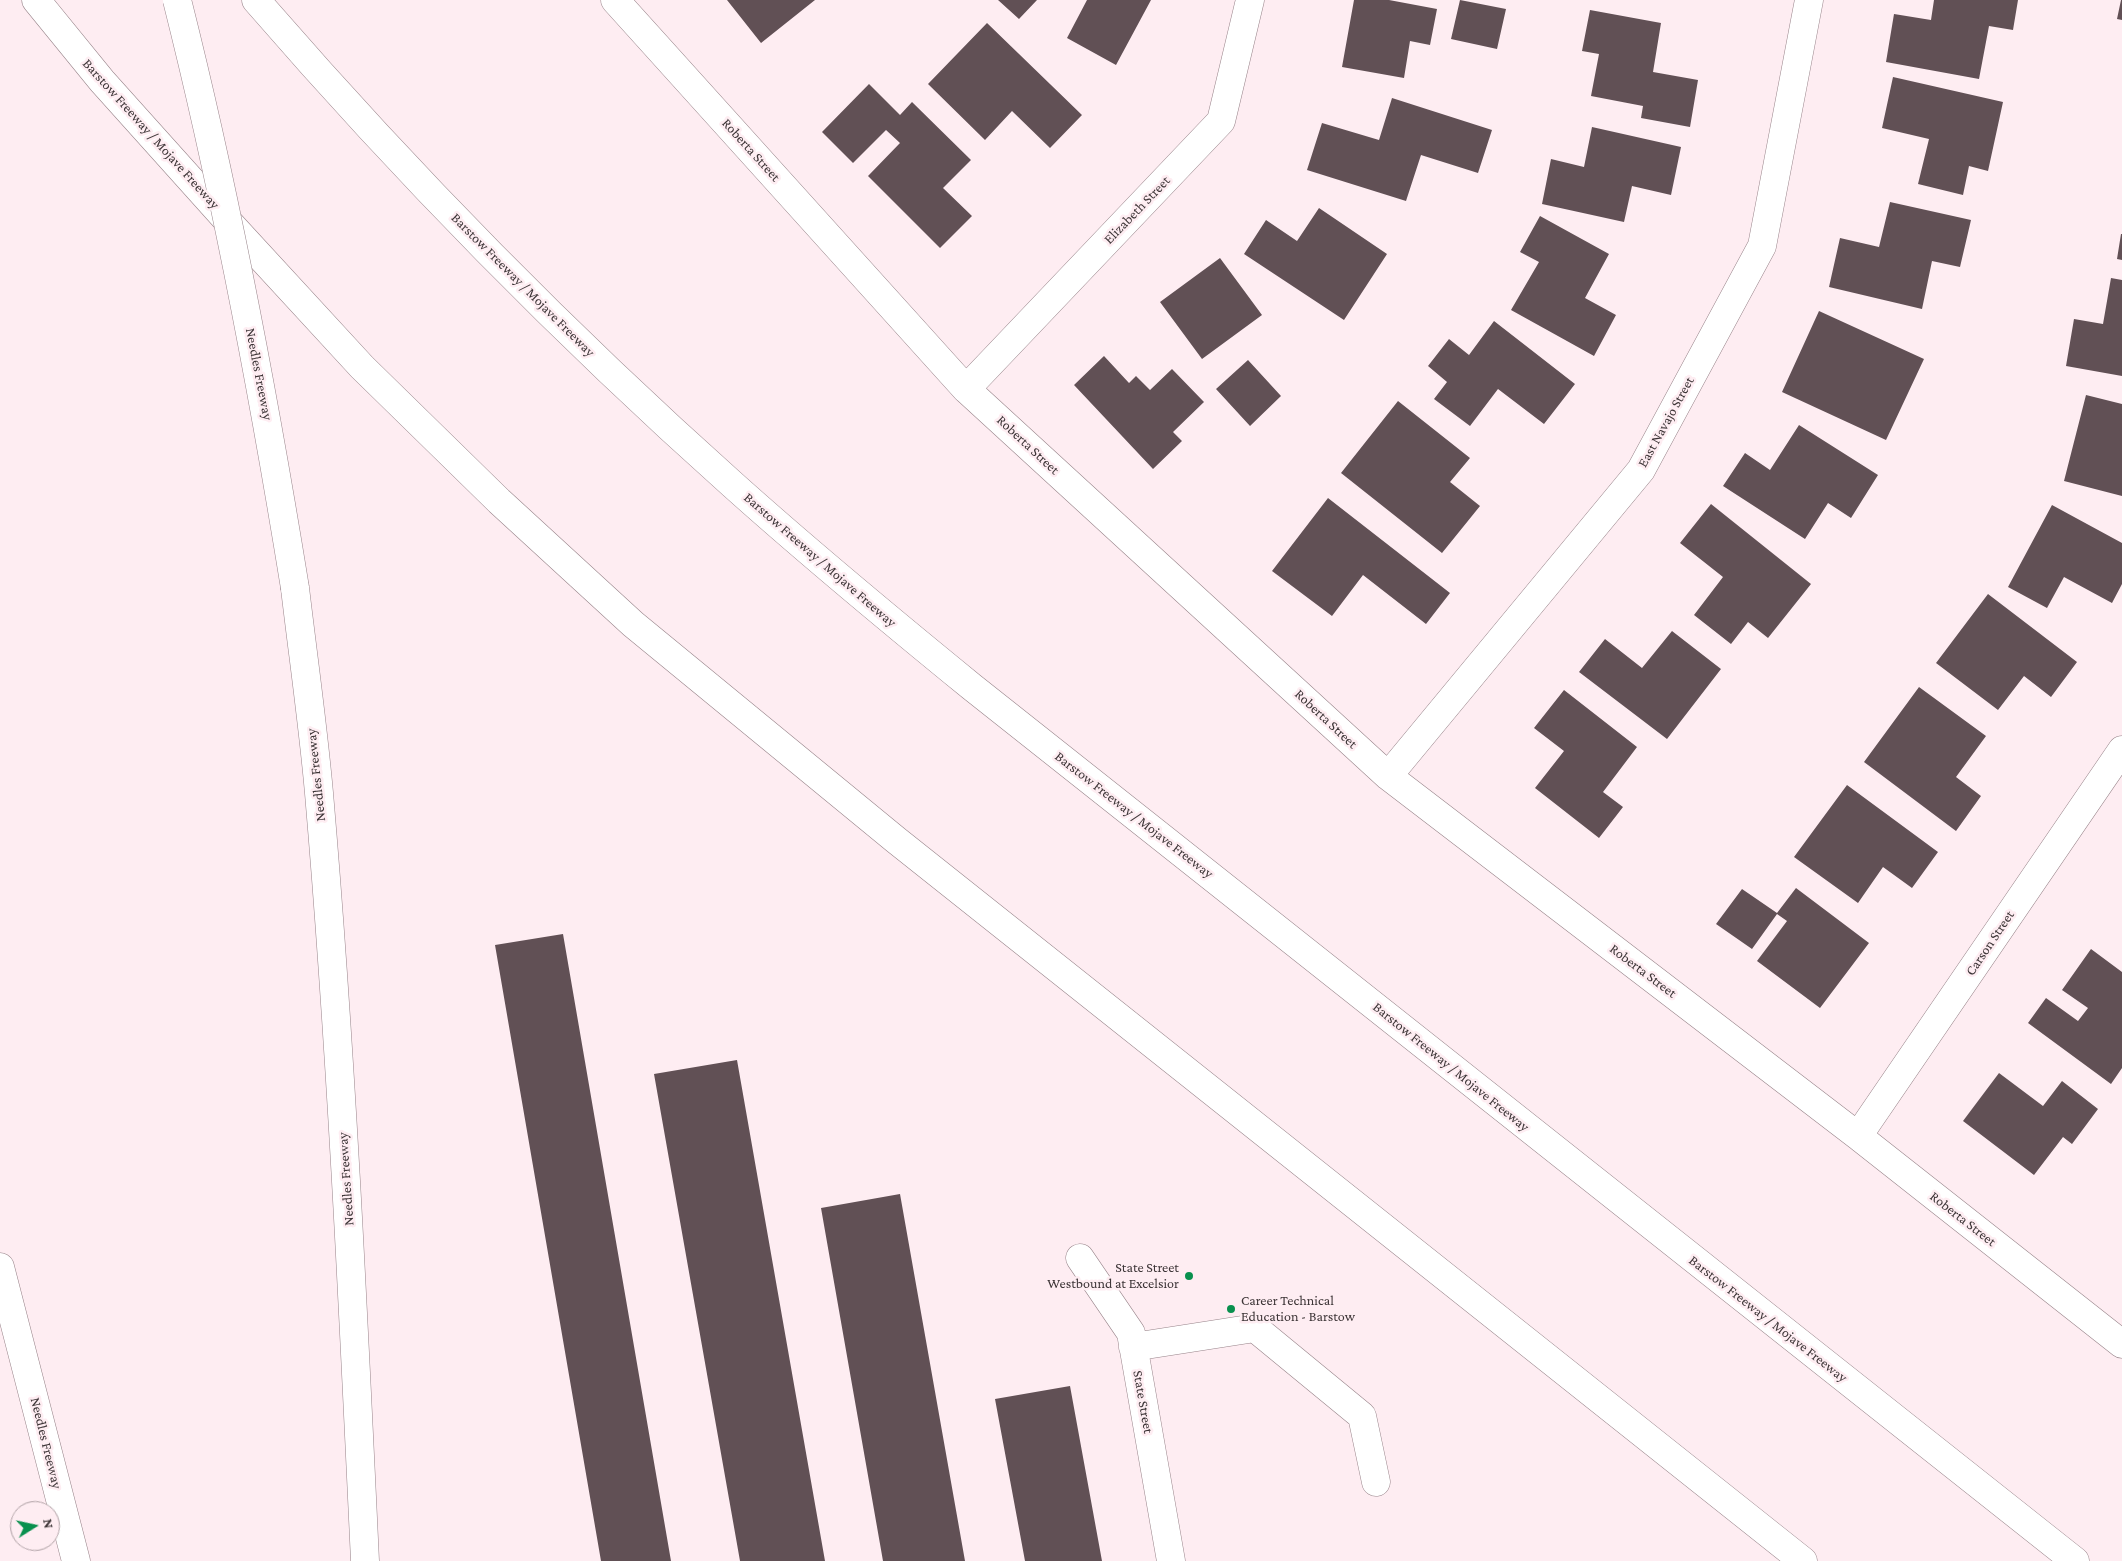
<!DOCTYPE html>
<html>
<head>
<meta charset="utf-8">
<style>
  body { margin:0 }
  #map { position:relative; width:2122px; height:1561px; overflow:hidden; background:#feedf2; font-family:"Crimson Pro",serif }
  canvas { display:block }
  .north { position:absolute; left:10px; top:1501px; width:50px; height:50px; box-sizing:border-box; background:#feedf2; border:1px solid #b1a3a7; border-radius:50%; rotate:80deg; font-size:14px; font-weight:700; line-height:20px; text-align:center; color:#3d3537 }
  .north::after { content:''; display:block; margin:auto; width:18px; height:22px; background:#09904e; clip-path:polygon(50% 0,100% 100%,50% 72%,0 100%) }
</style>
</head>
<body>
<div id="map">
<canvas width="2122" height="1561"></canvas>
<div class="north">N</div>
</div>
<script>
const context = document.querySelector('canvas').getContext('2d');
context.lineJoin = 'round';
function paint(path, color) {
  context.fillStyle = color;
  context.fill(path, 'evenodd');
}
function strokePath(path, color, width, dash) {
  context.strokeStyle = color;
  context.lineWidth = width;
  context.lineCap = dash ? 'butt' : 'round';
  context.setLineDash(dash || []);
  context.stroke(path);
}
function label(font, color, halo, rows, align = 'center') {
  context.font = font + ' "Crimson Pro",serif';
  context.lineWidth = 5;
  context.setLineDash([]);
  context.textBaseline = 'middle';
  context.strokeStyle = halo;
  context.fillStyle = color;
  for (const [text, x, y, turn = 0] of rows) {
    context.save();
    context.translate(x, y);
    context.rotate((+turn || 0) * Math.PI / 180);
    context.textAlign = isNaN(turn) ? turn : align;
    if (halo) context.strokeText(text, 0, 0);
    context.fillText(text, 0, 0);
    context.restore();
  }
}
paint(new Path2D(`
  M727,0H815L761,43Z
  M998,0H1037L1019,19Z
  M1087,0H1151L1116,65L1067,38Z
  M1354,0H1389L1437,9L1430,45L1410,41L1404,78L1342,67Z
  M1460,0L1506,9L1497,49L1451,39Z
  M1934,0H2018L2013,30L1989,26L1979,79L1886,62L1894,14L1931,20Z
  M2121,0H2122V20L2117,19Z
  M1590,10L1661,23L1653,72L1698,80L1690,127L1641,118L1643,106L1591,96L1599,54L1582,51Z
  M987,23L1082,115L1050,148L1012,111L985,140L928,84Z
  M1893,77L2003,102L1988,171L1969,166L1963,195L1918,184L1929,139L1882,128Z
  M869,84L900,115L912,102L971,160L943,188L972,216L940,248L868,176L900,143L886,130L853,163L822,132Z
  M1392,98L1492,130L1478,173L1421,155L1406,201L1307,170L1322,123L1379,140Z
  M1592,127L1681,147L1671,195L1632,186L1624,222L1542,204L1551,159L1584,167Z
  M1890,202L1971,220L1960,267L1932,261L1922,309L1829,287L1840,238L1879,247Z
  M1319,208L1387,254L1344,320L1244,254L1266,220L1297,241Z
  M1540,216L1609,254L1585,298L1616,315L1594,356L1511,310L1539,262L1520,252Z
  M2121,234H2122V260L2117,259Z
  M1220,258L1262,315L1202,359L1160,302Z
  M2111,278L2122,280V376L2066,366L2074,319L2103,324Z
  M1819,311L1924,359L1886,440L1782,392Z
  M1494,321L1575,384L1544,424L1498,389L1470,426L1434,399L1447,382L1428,366L1449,339L1469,355Z
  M1104,356L1129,383L1136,376L1150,390L1172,369L1204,402L1173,432L1182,441L1153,469L1074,385Z
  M1248,360L1281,396L1250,426L1216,389Z
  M2086,395L2122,404V496L2064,481Z
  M1398,401L1470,458L1450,482L1480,506L1442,553L1341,473Z
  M1799,425L1878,475L1851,518L1828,503L1805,539L1723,486L1745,453L1770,470Z
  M1328,498L1450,593L1426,624L1363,575L1332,616L1272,571Z
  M1711,504L1811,584L1768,638L1748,622L1731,644L1694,615L1723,577L1680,543Z
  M2052,505L2122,543V584L2112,603L2064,577L2047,608L2008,587Z
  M1988,594L2077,662L2051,697L2024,676L1998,710L1936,663Z
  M1672,631L1721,669L1667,739L1579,672L1605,639L1642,668Z
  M1919,687L1986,736L1956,777L1981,796L1956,831L1864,762Z
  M1564,690L1637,747L1603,792L1623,807L1599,838L1535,788L1564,751L1534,728Z
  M1847,785L1938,852L1912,888L1883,867L1858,903L1794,857Z
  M1796,888L1869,943L1820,1008L1757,961L1787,921L1777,914L1752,949L1716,924L1742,889L1777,913Z
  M563,934L671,1561H601L495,945Z
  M2091,949L2122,972V1068L2111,1084L2028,1023L2046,998L2078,1021L2088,1008L2062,990Z
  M737,1060L825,1561H740L654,1074Z
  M1999,1073L2043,1106L2062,1081L2098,1109L2072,1144L2063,1137L2034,1175L1963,1121Z
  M900,1194L965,1561H883L821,1208Z
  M1070,1386L1102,1561H1025L995,1399Z`), '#615055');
const minor = new Path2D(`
  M615,0L966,389L1388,776L1858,1136L2122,1344
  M966,389L1221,121L1250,0
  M1388,776L1641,470L1762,246L1809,0
  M1858,1136L2122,750
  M1080,1258L1131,1333L1171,1561
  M1133,1347L1255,1328L1362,1416L1376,1482`);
const highway = new Path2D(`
  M36,0L102,81L234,228L362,367L499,501L633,624L896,840L1803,1561
  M256,0C404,171 563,333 732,484C810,554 891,621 972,687L2075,1561
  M295,588C303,656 313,725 319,793C341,1048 353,1305 365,1561
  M0,1267L76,1561`);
strokePath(minor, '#978389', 29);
strokePath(highway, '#978389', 29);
strokePath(minor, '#fff', 28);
strokePath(highway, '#fff', 28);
const highwayBridge = new Path2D(`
  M177,0C226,194 263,391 295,588`);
strokePath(highwayBridge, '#978389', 29, []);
strokePath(highwayBridge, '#fff', 28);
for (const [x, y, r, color] of [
  [1189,1276,5,"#09904e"],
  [1231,1309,5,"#09904e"]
]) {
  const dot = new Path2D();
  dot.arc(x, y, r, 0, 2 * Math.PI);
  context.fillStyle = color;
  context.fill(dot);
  strokePath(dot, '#feedf2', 2);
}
label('14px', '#3d3537', '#feedf2', [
  ["Barstow Freeway / Mojave Freeway",151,134,48],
  ["Roberta Street",751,150,48],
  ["Elizabeth Street",1137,210,-46],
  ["Barstow Freeway / Mojave Freeway",523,285,45],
  ["Needles Freeway",259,374,79],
  ["East Navajo Street",1666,422,-61],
  ["Roberta Street",1028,445,43],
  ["Barstow Freeway / Mojave Freeway",820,560,41],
  ["Roberta Street",1326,719,43],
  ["Needles Freeway",316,775,-96],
  ["Barstow Freeway / Mojave Freeway",1134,815,38],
  ["Carson Street",1990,943,-56],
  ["Roberta Street",1643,971,37],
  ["Barstow Freeway / Mojave Freeway",1451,1067,39],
  ["Needles Freeway",346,1179,-94],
  ["Roberta Street",1963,1219,38],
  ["Barstow Freeway / Mojave Freeway",1768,1319,38],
  ["State Street",1143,1402,80],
  ["Needles Freeway",46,1443,76]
]);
label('14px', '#3d3537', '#feedf2', [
  ["State Street",1179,1268],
  ["Westbound at Excelsior",1179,1284],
  ["Career Technical",1241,1301,"left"],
  ["Education - Barstow",1241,1317,"left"]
], 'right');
</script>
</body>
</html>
